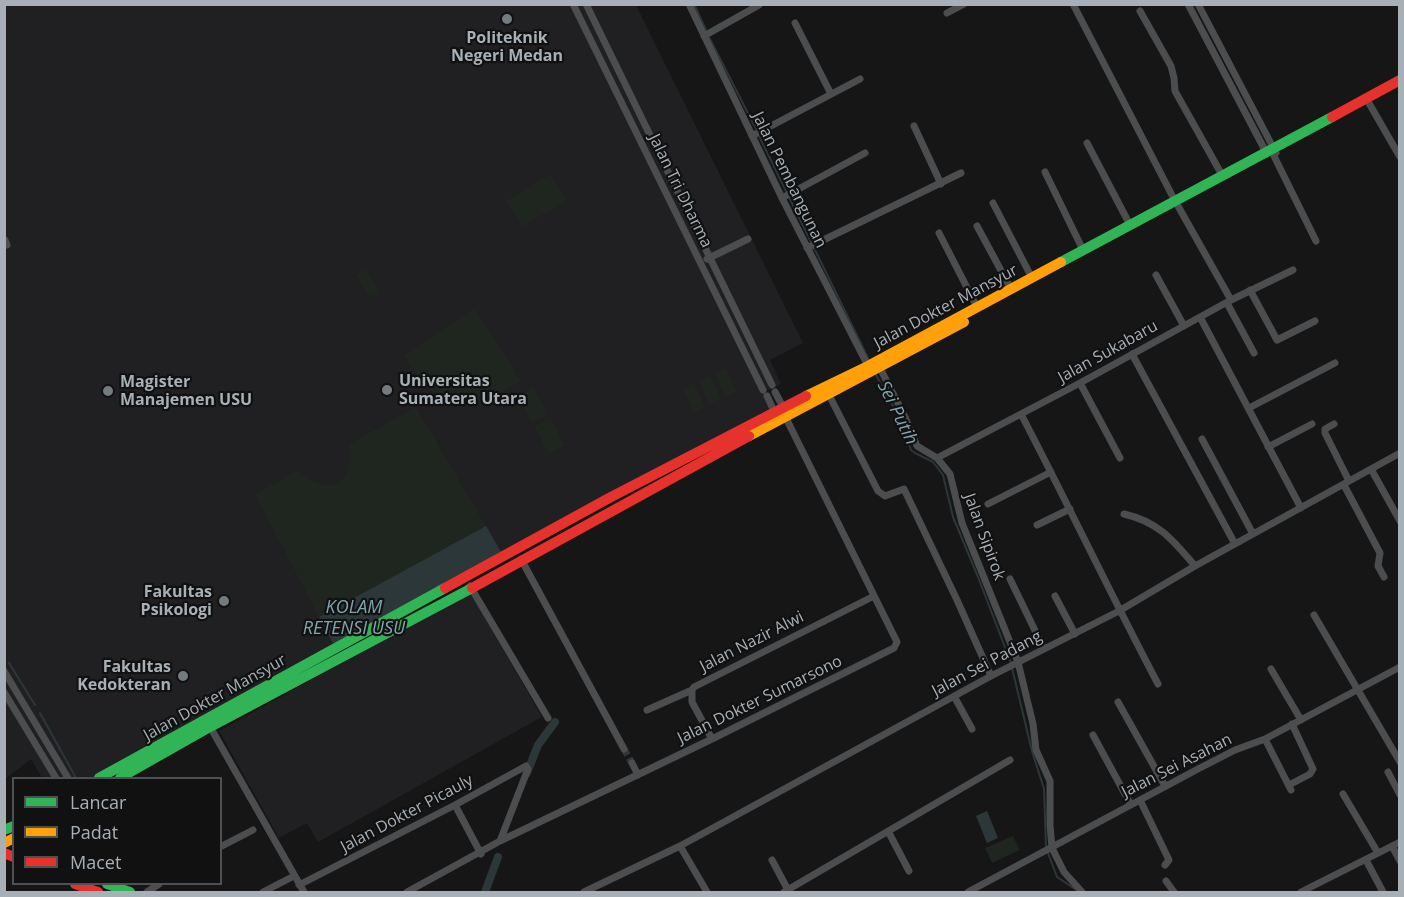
<!DOCTYPE html>
<html>
<head>
<meta charset="utf-8">
<style>
  body { margin:0 }
  #map { position:relative; width:1404px; height:897px; overflow:hidden; background:#161617; font-family:"Open Sans",sans-serif }
  canvas { display:block }
  .frame { position:absolute; inset:0; border:6px solid #a8b0b7; pointer-events:none }
  .legend { position:absolute; left:12px; top:777px; width:210px; height:108px; box-sizing:border-box; background:#111112; border:2px solid #4d5154; margin:0; padding:8px 10px; list-style:none; font-size:18px; color:#a8b0b7 }
  .legend li { display:flex; align-items:center; gap:12px; height:30px }
  .legend b { width:30px; border:2px solid #4d5154 }
</style>
</head>
<body>
<div id="map">
<canvas width="1404" height="897"></canvas>
<div class="frame"></div>
<ul class="legend">
<li><b style="height:8px;background:#30b455"></b>Lancar</li>
<li><b style="height:8px;background:#ff9f0a"></b>Padat</li>
<li><b style="height:8px;background:#e5322d"></b>Macet</li>
</ul>
</div>
<script>
const context = document.querySelector('canvas').getContext('2d');
context.lineJoin = 'round';
function paint(path, color) {
  context.fillStyle = color;
  context.fill(path, 'evenodd');
}
function strokePath(path, color, width, dash) {
  context.strokeStyle = color;
  context.lineWidth = width;
  context.lineCap = dash ? 'butt' : 'round';
  context.setLineDash(dash || []);
  context.stroke(path);
}
function label(font, color, halo, rows, align = 'center') {
  context.font = font + ' "Open Sans",sans-serif';
  context.lineWidth = 4.5;
  context.setLineDash([]);
  context.textBaseline = 'middle';
  context.strokeStyle = halo;
  context.fillStyle = color;
  for (const [text, x, y, turn = 0] of rows) {
    context.save();
    context.translate(x, y);
    context.rotate((+turn || 0) * Math.PI / 180);
    context.textAlign = isNaN(turn) ? turn : align;
    if (halo) context.strokeText(text, 0, 0);
    context.fillText(text, 0, 0);
    context.restore();
  }
}
paint(new Path2D(`
  M5,5H636L803,343L770,360L781,384L765,392L774,411L240,701L92,778H42L31,759L5,779Z
  M470,592L542,717L318,842L307,823L279,838L219,731Z`), '#202022');
paint(new Path2D(`
  M551,174L567,200L522,227L506,201Z
  M366,269L379,292L370,298L356,275Z
  M475,309L521,381C509,388 497,398 484,401C466,404 438,398 425,386C417,378 411,365 404,355Z
  M725,368L737,391L726,397L714,373Z
  M710,375L721,399L709,404L698,381Z
  M694,383L705,407L694,412L683,388Z
  M533,387L548,414L532,423L517,396Z
  M416,407L486,526L319,617L255,494L297,471C330,496 353,488 349,444Z
  M550,418L565,445L549,454L534,427Z
  M1013,836L1020,850L992,863L985,848Z`), '#1f251f');
paint(new Path2D(`
  M486,526L504,557L336,649L319,617Z
  M987,811L998,838L987,843L976,816Z`), '#2c373a');
strokePath(new Path2D(`
  M694,4L707,32
  M709,37L757,131
  M759,136L870,362
  M875,373L899,417L911,450L915,453L933,462L943,475L953,517L978,577L1011,663
  M9,663L35,705
  M1012,668L1032,751L1044,789L1046,847
  M40,713L76,778
  M1048,853L1057,877L1075,889`), '#2c373a', 2);
strokePath(new Path2D(`
  M527,773L538,745L555,722
  M485,892L498,857`), '#2c373a', 8);
strokePath(new Path2D(`
  M624,749L632,763`), '#333537', 7, [7, 3.5]);
strokePath(new Path2D(`
  M573,4L763,390
  M586,4L772,385
  M689,4L782,198L868,366
  M1073,4L1175,201
  M1188,4L1267,154
  M1198,4L1276,153
  M1140,11L1171,66L1174,78L1175,91L1222,175
  M947,13L964,4
  M795,23L831,94
  M704,36L759,5
  M1366,98L1400,157
  M914,126L941,184
  M752,136L860,79
  M1087,143L1130,225
  M1273,154L1316,241
  M1045,172L1083,250
  M782,198L865,153
  M993,203L1032,278
  M1178,206L1231,300
  M977,226L1011,289
  M939,233L977,307
  M5,240L7,245
  M807,248L961,173
  M707,259L748,239
  M1156,275L1184,326
  M1250,290L1277,340L1315,321
  M1227,303L1254,353
  M1200,317L1301,508
  M1132,354L1235,544
  M880,368L905,417L917,446L937,458L950,474L962,523L1018,662L1033,724L1036,750L1050,781V825L1052,848L1064,872L1082,892
  M1080,383L1120,458
  M775,392L783,407
  M829,395L878,491L885,496L904,489L957,600L991,676
  M767,396L774,411
  M1249,408L1335,363
  M1021,414C1068,504 1111,595 1158,684
  M1334,424L1325,429V433L1349,481
  M1202,439L1253,534
  M1268,447L1312,424
  M937,458L1080,383L1231,300L1293,270
  M1371,469L1400,521
  M1344,485L1380,553L1378,566L1384,577
  M988,504L1051,472
  M1124,514C1159,522 1173,540 1195,566
  M1037,525L1070,509
  M521,559L624,749
  M1010,579L1044,649
  M470,586L548,718
  M1055,596L1075,634
  M1314,615L1400,762
  M1271,669L1301,720
  M4,671L68,778
  M4,692L56,778
  M954,696L972,729
  M1118,702L1165,786
  M647,710L692,690
  M209,725L304,892
  M1093,735L1131,805
  M712,739L692,702V690L694,687L874,596
  M1265,739L1291,790
  M632,763L638,775
  M1388,772L1400,795
  M1289,785L1310,774L1313,769L1292,724
  M1343,794L1378,853
  M1140,800L1169,860L1165,865
  M455,805L481,854
  M888,831L909,871
  M680,846L707,892
  M1392,846L1400,861
  M220,847L253,830
  M772,860L788,890
  M1366,860L1383,892
  M1166,881L1174,892
  M299,885L455,805L526,766L528,769L500,841
  M147,892L159,884
  M263,892L294,876
  M407,892L500,841L712,739L894,648L897,642L785,416
  M584,892L680,846L991,676L1119,611L1195,566L1400,453
  M784,892L1010,760
  M968,892L1198,769L1235,750L1265,739L1400,667
  M1301,892L1400,842`), '#4b4d4f', 7);
strokePath(new Path2D(`
  M1061,262L1332,117
  M99,778L445,588
  M120,778L210,727L472,588
  M4,830L14,826
  M107,884L130,892`), '#30b455', 10);
strokePath(new Path2D(`
  M806,396L868,366L1061,262
  M749,436L964,322
  M4,843L14,838`), '#ff9f0a', 10);
strokePath(new Path2D(`
  M1332,117L1400,80
  M445,588L611,497L806,396
  M472,588L749,436
  M4,853L14,857
  M75,884L98,892`), '#e5322d', 10);
for (const [x, y, r, color] of [
  [507,19,6,"#757a7f"],
  [387,390,6,"#757a7f"],
  [108,391,6,"#757a7f"],
  [224,601,6,"#757a7f"],
  [183,676,6,"#757a7f"]
]) {
  const dot = new Path2D();
  dot.arc(x, y, r, 0, 2 * Math.PI);
  context.fillStyle = color;
  context.fill(dot);
  strokePath(dot, '#111112', 2);
}
label('bold 16px', '#a8b0b7', '#111112', [
  ["Politeknik",507,38,"center"],
  ["Negeri Medan",507,56,"center"],
  ["Universitas",399,381],
  ["Sumatera Utara",399,399],
  ["Magister",120,382],
  ["Manajemen USU",120,400],
  ["Fakultas",212,592,"right"],
  ["Psikologi",212,610,"right"],
  ["Fakultas",171,667,"right"],
  ["Kedokteran",171,685,"right"]
], 'left');
label('16px', '#a8b0b7', '#111112', [
  ["Jalan Pembangunan",789,180,64],
  ["Jalan Tri Dharma",680,191,64],
  ["Jalan Dokter Mansyur",946,307,-28],
  ["Jalan Sukabaru",1108,352,-29],
  ["Jalan Sipirok",984,537,70],
  ["Jalan Nazir Alwi",752,642,-27],
  ["Jalan Sei Padang",987,664,-28],
  ["Jalan Dokter Mansyur",215,698,-29],
  ["Jalan Dokter Sumarsono",760,700,-26],
  ["Jalan Sei Asahan",1177,766,-27],
  ["Jalan Dokter Picauly",407,814,-28]
]);
label('italic 18px', '#81a5b0', '#111112', [
  ["Sei Putih",897,413,64],
  ["KOLAM",354,608],
  ["RETENSI USU",354,629]
]);
</script>
</body>
</html>
